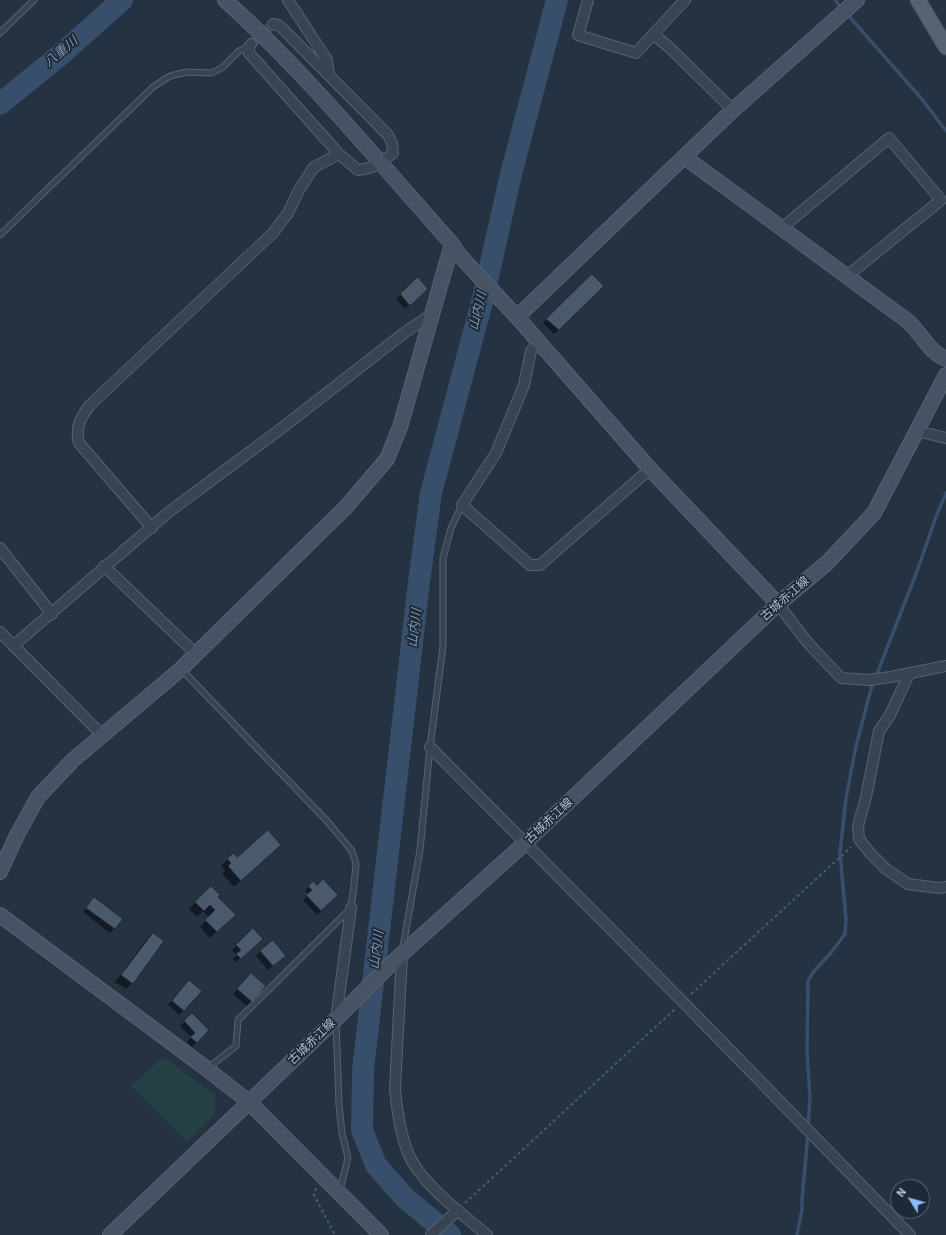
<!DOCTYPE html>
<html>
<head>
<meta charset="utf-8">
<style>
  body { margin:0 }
  #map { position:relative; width:946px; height:1235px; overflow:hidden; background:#243242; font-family:"IBM Plex Sans",sans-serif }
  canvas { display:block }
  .north { position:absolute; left:890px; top:1179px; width:40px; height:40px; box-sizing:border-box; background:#1e2937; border:1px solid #5b6573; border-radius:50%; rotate:307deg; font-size:11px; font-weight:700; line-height:16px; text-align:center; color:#b6bfcc }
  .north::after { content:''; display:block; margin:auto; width:14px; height:18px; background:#89bafd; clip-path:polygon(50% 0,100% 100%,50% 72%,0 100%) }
</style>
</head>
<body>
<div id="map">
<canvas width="946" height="1235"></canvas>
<div class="north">N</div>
</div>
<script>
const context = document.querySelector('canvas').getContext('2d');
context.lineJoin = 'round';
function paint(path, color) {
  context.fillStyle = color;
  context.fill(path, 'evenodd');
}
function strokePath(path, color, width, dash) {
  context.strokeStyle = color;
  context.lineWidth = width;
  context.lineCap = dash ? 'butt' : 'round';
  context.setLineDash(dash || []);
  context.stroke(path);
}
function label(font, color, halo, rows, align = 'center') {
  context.font = font + ' "IBM Plex Sans","Noto Sans JP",sans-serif';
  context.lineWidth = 3.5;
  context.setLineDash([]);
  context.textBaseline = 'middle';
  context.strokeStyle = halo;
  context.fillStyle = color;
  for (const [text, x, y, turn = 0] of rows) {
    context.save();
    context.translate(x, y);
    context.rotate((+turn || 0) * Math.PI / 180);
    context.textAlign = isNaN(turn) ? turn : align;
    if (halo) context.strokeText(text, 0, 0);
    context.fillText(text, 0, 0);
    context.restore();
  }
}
paint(new Path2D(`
  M163,1057L215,1095V1114L187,1142L131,1086Z`), '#264143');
paint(new Path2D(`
  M592,276L603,286L554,334L543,323Z
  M418,279L423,293L405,309L396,299Z
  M273,851L234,887L222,873L225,871L221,866L233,854L237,858Z
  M313,882L317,886L337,895L317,915L303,900L308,895L305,891Z
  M211,888L228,921L210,938L200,927L209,917L203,911L197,917L189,909Z
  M94,898L122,919L110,933L83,912Z
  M253,930L257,943L236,962L233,959L237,955L232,950Z
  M153,934L132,983L126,989L115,982L146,940Z
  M261,951L280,960L268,970L256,956Z
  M247,978L265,986L247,1006L233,994Z
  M185,986L201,991L179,1015L168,1005Z
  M192,1014L208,1030L192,1047L187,1042L191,1037L180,1026Z`), '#0007');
strokePath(new Path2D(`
  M835,0L843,10
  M847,14L921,98L946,131
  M808,1127L810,1097L807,1052L808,981L814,971L830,954L845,934L846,920L840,853L846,798L856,746L871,689L916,574L937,514L946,493
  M797,1235L802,1209V1200L808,1133`), '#374f6a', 3.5);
strokePath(new Path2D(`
  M0,104L59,56L122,0
  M450,1235L405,1198L376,1165L362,1130L363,1070L419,582L431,493L483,298L511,174L557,0`), '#374f6a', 22);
const building = new Path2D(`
  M592,274L604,286L559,330L546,319Z
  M418,277L428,289L410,306L400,294Z
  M268,830L281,845L241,881L228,866L231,863L227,859L233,853L237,857Z
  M323,879L338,895L321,911L306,895L312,890L308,886L313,881L317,885Z
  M211,886L220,895L218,897L236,915L217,932L205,920L215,910L210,905L204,911L195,902Z
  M94,897L123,919L115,929L86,908Z
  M253,928L263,939L241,959L236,954L241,950L236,945Z
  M153,933L164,941L133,984L121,975Z
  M273,940L286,956L273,966L260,951Z
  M251,973L266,986L252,1002L237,989Z
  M189,980L202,991L184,1011L172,1001Z
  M192,1013L209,1030L197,1043L190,1037L195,1033L184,1021Z`);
paint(building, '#4a596b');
strokePath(building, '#202b39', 1);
strokePath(new Path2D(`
  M251,44L273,24`), '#3a4757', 10, [10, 5]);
const lane = new Path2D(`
  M0,33L34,0
  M0,235L153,87L170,76L187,72L212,73L223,67L239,51L249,47
  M181,669L327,821L352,851L356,864L354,885L351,908L238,1020L236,1046L208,1068
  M403,947L420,850L430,747L443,646V558L451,528L462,505
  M336,1022L339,1105L342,1133L348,1158L340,1190`);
const street = new Path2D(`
  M288,0L327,60L329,74
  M588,0L578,35L636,53L685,0
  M653,34L670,48L733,110
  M251,44L249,47V53L339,154L358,170C375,168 380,164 393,153L392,143L388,135L282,28L278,25L273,24
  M782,228L889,138L941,200L847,276
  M539,343L531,351L524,385L496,453L462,505L530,565H540L650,469
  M916,431L946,438
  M152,528L79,443C75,428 80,418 90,405L273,233L288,213L299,190L314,167L339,154
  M0,548L52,614
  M104,566L196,654
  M778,604L808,643L841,678L868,680L891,677L946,666
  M0,632L103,736
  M13,646L170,511L278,431L404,333L432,314
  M909,674L890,715L879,731L866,797L858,826L859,839L870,853L886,869L908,884L939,888L946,887
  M430,747L683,1002L910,1235
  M402,954L395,1089C397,1110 400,1133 408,1153C421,1184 461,1213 487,1235
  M336,1019L351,908
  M431,1235L458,1210`);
const secondary = new Path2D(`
  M225,0C307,74 378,161 452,244L460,256L517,317L650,469L778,604
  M684,157C758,210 831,265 905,319C921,331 927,351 946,359
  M517,317L733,110L857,0
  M0,872L17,835L38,797L73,760L181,669L196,654L346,507L387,459L400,427L452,244
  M0,915L207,1069L249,1102L381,1235
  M110,1235L336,1019L394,961L525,843L778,604L827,563L874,513L946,375`);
const primary = new Path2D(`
  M918,0L946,47`);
strokePath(lane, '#57626f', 7);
strokePath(street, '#57626f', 12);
strokePath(secondary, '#57626f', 16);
strokePath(primary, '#434d5b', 17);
strokePath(new Path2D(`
  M691,994L851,847
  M316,1188L314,1195L335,1235
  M465,1203L675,1009`), '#455e60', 2, [3, 3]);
strokePath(lane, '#394452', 5);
strokePath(street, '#394452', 10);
strokePath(secondary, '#475365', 14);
strokePath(primary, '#576372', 15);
label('12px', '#b6bfcc', '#1e2937', [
  ["古城赤江線",785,599,-41],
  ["古城赤江線",549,821,-43],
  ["古城赤江線",312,1042,-44]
]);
label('italic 13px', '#7c97b4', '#1e2937', [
  ["八重川",61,52,-40],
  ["山内川",478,311,-76],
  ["山内川",415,628,-83],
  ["山内川",377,950,-83]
]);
</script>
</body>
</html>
